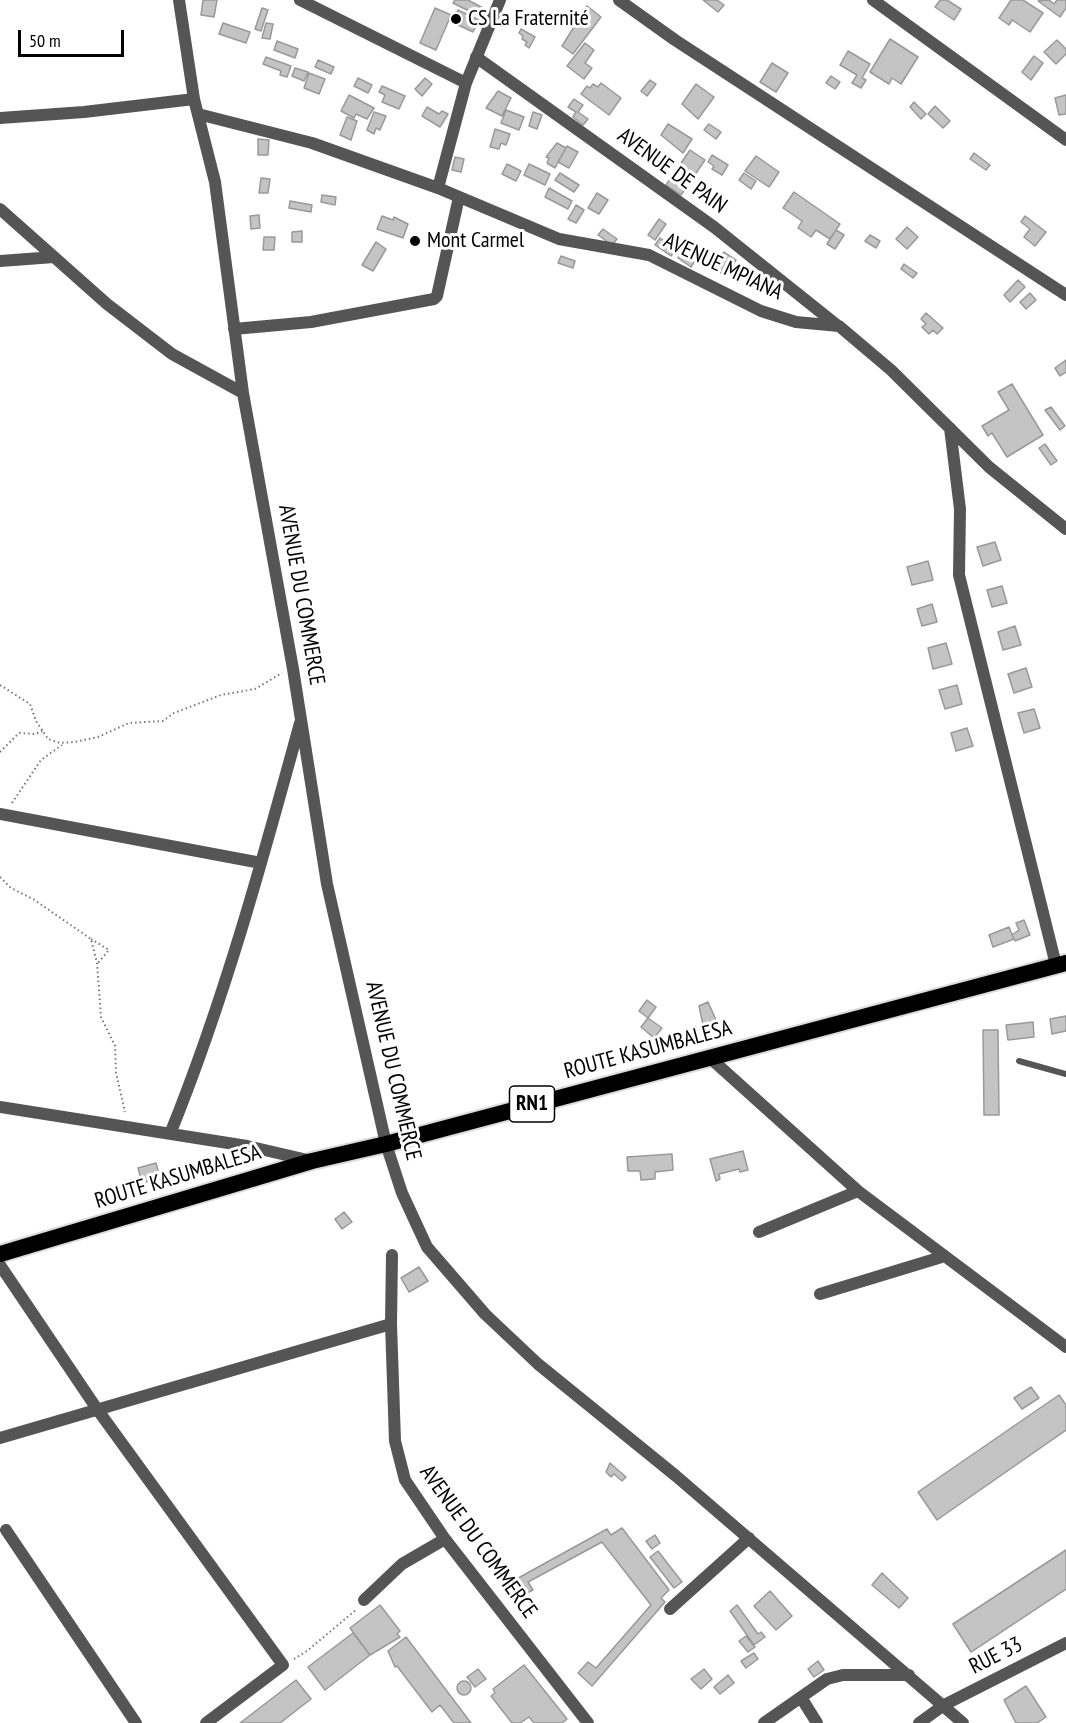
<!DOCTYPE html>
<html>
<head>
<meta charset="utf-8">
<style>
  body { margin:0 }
  #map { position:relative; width:1066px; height:1723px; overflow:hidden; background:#fff; font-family:"PT Sans Narrow",sans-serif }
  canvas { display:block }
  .scale { position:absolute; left:18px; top:30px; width:106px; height:27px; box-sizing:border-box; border:3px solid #000; border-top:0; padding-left:8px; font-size:18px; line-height:21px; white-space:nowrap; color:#000; -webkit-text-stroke:4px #fff; paint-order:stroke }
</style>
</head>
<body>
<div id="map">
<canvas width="1066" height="1723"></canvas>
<div class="scale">50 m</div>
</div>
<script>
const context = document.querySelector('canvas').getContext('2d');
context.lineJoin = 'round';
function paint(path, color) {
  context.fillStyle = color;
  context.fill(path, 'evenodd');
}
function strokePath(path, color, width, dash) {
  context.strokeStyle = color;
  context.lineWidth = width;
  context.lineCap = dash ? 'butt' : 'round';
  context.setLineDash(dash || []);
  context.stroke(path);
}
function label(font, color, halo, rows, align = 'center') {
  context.font = font + ' "PT Sans Narrow",sans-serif';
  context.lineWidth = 6;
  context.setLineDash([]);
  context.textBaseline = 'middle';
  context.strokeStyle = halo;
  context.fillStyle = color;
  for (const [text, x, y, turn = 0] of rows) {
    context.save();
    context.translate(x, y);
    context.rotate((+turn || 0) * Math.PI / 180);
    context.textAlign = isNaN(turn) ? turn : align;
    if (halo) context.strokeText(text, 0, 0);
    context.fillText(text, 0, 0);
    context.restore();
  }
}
const building = new Path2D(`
  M203,0H217L214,17L201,15Z
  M455,0H468L483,8L479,16L453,3Z
  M703,0H717L724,5L718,12Z
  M940,0H947L961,9L954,20L935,7Z
  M1011,0H1023L1043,13L1030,32L1012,20L1009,25L999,18Z
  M1049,0L1054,4L1057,0H1066V8L1060,17L1038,1Z
  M587,6L601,17L573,54L562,46Z
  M262,8L268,10L261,31L255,29Z
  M435,8L451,15L436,50L420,43Z
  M458,10L479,20L473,32L452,22Z
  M223,23L250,32L246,43L219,34Z
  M266,23L273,24L270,39L262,38Z
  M521,29L535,37L529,48L525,45L527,42L522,39L523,36L519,33Z
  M890,39L918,57L901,84L892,78L889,84L870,72Z
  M1057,40L1066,49V54L1056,64L1044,52Z
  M277,41L298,49L295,58L274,50Z
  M585,43L594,50L585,63L592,68L584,79L567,66Z
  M848,51L870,64L862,78L866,80L861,88L852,83L857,75L840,65Z
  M1034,56L1043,63L1031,80L1022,72Z
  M266,57L291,66L287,77L280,75L281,71L263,64Z
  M318,60L334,67L331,74L315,67Z
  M772,63L788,73L776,92L760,82Z
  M295,68L308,72L304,81L292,76Z
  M309,73L325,79L319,94L304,88Z
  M831,76L840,82L835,89L826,83Z
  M358,78L372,85L368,93L354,86Z
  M425,78L432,84L422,96L415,89Z
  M650,80L656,84L647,96L641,91Z
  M601,83L621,98L609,115L581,94L587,86L590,88L593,84L598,87Z
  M696,84L714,97L698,119L682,104Z
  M382,86L405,96L399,109L382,102L385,95L379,92Z
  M498,91L511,98L502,116L486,108Z
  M349,95L374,108L367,119L356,114L354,118L341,111Z
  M1066,95V114L1059,115L1055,98Z
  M574,99L583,105L578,112L588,119L583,125L573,117L576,112L568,107Z
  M914,102L926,114L921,119L910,107Z
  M935,106L950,121L943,128L928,114Z
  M427,107L439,114L442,111L448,114L440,127L422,116Z
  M506,110L524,117L519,130L501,123Z
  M374,112L386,116L380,130L376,128L374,134L367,130Z
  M533,112L542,115L537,129L529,126Z
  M347,117L357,121L351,140L340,135Z
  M668,124L692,139L683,153L661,135Z
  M709,124L721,132L716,139L704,130Z
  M495,129L510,134L506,145L501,143L499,149L490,147Z
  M258,139L269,140L268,155H258Z
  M557,143L566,148L555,168L547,163L549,158L546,157Z
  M567,146L578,152L569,168L558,162Z
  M690,150L705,160L681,195L666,185Z
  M974,153L990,165L986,170L970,159Z
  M712,155L728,165L722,175L712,169L714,166L708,162Z
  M756,156L779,172L769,187L745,171Z
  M455,157L464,159L461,172L452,170Z
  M507,164L521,171L516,181L502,174Z
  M529,164L550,174L545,185L524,175Z
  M560,173L579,185L574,192L555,180Z
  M744,173L756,181L751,189L739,180Z
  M261,178L270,179L268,193H259Z
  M549,188L572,201L568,209L545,197Z
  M794,192L840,224L830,239L816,230L811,237L798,228L802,221L783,208Z
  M597,193L608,200L599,214L588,208Z
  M322,195L336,197L335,205L321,202Z
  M290,201L312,205L311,212L289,208Z
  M576,205L584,210L576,223L568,219Z
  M259,215L260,228L251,229L250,216Z
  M382,216L393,220L394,217L408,224L403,238L377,229Z
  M1025,216L1046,232L1035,246L1024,237L1030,229L1021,222Z
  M659,219L666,224L655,240L648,235Z
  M907,227L918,237L907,249L896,239Z
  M603,229L617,239L612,245L598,235Z
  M836,230L844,235L835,249L827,244Z
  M302,231V242H292V232Z
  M870,235L880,241L876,248L865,241Z
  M264,237H275L274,250H263Z
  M660,238L676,249L671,256L655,245Z
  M376,242L386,249L373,271L362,265Z
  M684,250L696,259L691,267L678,258Z
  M724,252L736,260L725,276L709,265L715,256L719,259Z
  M561,256L575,261L573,268L558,263Z
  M904,264L917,273L913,278L901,269Z
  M1018,280L1025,287L1010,302L1004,295Z
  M1030,293L1036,300L1026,309L1020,302Z
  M926,313L943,328L937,334L933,330L929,334L922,327L926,324L921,319Z
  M1066,360V372L1060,376L1055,368Z
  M1012,384L1043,435L1007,457L992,433L988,436L982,426L1009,410L998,392Z
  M1051,407L1065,426L1060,430L1045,410Z
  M1045,444L1057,461L1051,465L1039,448Z
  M995,542L1001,560L983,566L977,547Z
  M928,561L933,580L912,585L907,567Z
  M1002,586L1007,603L992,607L987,590Z
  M932,604L937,622L922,626L917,609Z
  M1015,626L1021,645L1003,650L998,632Z
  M946,643L952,664L933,669L928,648Z
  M1026,668L1032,687L1014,693L1008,674Z
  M957,685L962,704L945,709L939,690Z
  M1034,709L1040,728L1024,733L1018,713Z
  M967,728L973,746L956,751L951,733Z
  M1024,920L1030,935L1015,941L1012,935L1019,930L1016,923Z
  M1009,927L1014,939L993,947L989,935Z
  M647,1000L656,1007L648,1018L639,1011Z
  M708,1002L716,1020L703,1025L699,1006Z
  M1066,1016V1031L1052,1034L1050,1019Z
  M648,1018L662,1028L654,1038L641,1027Z
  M1033,1022L1034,1037L1008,1040L1006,1025Z
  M983,1030H998L999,1115H984Z
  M743,1151L748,1170L740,1172L739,1169L719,1174L720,1179L716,1181L710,1159Z
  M672,1154L673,1170L655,1172V1179L641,1180L640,1171H628L627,1157Z
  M156,1163L160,1178L142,1183L138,1168Z
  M344,1212L352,1222L342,1229L335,1219Z
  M419,1267L428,1281L409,1292L401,1278Z
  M1031,1387L1039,1398L1022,1409L1014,1398Z
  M1059,1395L1066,1405V1430L937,1520L918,1492Z
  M610,1463L626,1477L622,1481L614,1474L611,1477L606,1472Z
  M622,1528L669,1590L661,1598L665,1602L592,1686L578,1673L588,1662L596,1668L651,1605L602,1542L528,1582L533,1590L519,1597L511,1582L607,1529L611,1535Z
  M655,1535L660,1543L652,1549L646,1541Z
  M1066,1550V1589L971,1652L953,1624Z
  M658,1551L682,1582L674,1588L650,1557Z
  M882,1573L908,1598L899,1608L872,1585Z
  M770,1591L792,1616L776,1630L754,1606Z
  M380,1605L400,1631L397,1634L400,1637L370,1655L350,1628Z
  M737,1605L758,1634L761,1632L765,1637L754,1645L730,1611Z
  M353,1633L370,1655L325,1690L308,1667Z
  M746,1636L755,1647L748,1652L739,1641Z
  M406,1637L471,1723H454L440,1705L432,1712L397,1666L395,1667L388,1651Z
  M754,1653L758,1659L746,1668L741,1661Z
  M818,1661L824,1670L814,1677L808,1669Z
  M524,1665L567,1719L562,1723H534L529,1717L520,1723H512L491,1696L495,1693L493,1689Z
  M478,1669L486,1679L475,1687L467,1677Z
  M704,1669L712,1679L701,1689L691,1679Z
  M728,1675L734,1683L720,1694L714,1687Z
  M296,1680L311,1699L280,1723H240Z
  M457 1688a7 7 0 1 1 14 0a7 7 0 1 1-14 0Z
  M1026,1686L1046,1717L1037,1723H1016L1004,1700Z`);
paint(building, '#c4c4c4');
strokePath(building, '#999', 1.5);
const trunk = new Path2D(`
  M0,1254L312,1161L386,1144L1066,963`);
strokePath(trunk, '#dbdbdb', 20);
strokePath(new Path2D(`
  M0,685L30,704L36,721L48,739L60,743L74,742L98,737L129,723L163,721L174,713L221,695L255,689L282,673
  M0,752L19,733L35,734L43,731
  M12,803L41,760L62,745
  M0,877L11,888L33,899L91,939L97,963L101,1017L115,1046L116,1073L125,1112
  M91,939L109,950L98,963
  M294,1659L307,1651L357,1609`), '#777', 2, [1.5, 3]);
strokePath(new Path2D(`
  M1019,1061L1066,1074`), '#555', 6);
strokePath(new Path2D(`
  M179,0L194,99L215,182L243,393L293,669L327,884L386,1144L402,1193L427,1247L485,1314L538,1364L676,1476L963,1723
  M300,0L466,83
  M619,0L675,40L1066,295
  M873,0L1066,140
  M476,57L714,227L838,326
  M198,114L312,143L438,188L559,239L649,255L761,311L796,322L839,326L891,370L989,467L1066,529
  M0,118L84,112L194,99
  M438,188L466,83L500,0
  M0,209L107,304L172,354L243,393
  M0,261L54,257
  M234,329L311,322L434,299L437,296L459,197
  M950,428L960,509L959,575L1056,965
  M0,814L261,863
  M709,1057L858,1191L1066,1347
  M0,1107L247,1146L312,1161
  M170,1134C224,1001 262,862 300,723
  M759,1232L858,1191
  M392,1255L391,1324L395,1441L405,1480L445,1539L588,1723
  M0,1265L97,1409L283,1665L206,1723
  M820,1294L945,1256
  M0,1438L391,1324
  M6,1530L136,1723
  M364,1600L402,1564L445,1539
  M670,1609L749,1538
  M802,1699L817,1723
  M764,1723L827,1679L843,1675H909
  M919,1723L944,1705L1066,1643`), '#555', 12);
strokePath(trunk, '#000', 16);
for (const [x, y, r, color] of [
  [456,19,6,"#000"],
  [415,241,6,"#000"]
]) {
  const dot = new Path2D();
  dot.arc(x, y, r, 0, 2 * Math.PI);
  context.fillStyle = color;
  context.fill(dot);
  strokePath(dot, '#fff', 2);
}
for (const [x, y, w] of [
  [532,1104,45]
]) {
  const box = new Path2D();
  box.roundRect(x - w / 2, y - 18, w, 36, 4.5);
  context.fillStyle = '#fff';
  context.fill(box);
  strokePath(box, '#000', 1.5);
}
label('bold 21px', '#000', null, [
  ["RN1",532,1104]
]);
label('22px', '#000', '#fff', [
  ["CS La Fraternité",468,19],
  ["Mont Carmel",427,241]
], 'left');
label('22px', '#000', '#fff', [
  ["AVENUE DE PAIN",672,171,36],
  ["AVENUE MPIANA",723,267,25],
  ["AVENUE DU COMMERCE",301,595,80],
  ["ROUTE KASUMBALESA",648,1050,-15],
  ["AVENUE DU COMMERCE",393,1071,77],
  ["ROUTE KASUMBALESA",178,1177,-17],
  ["AVENUE DU COMMERCE",478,1542,54],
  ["RUE 33",996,1656,-27]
]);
</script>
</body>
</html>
